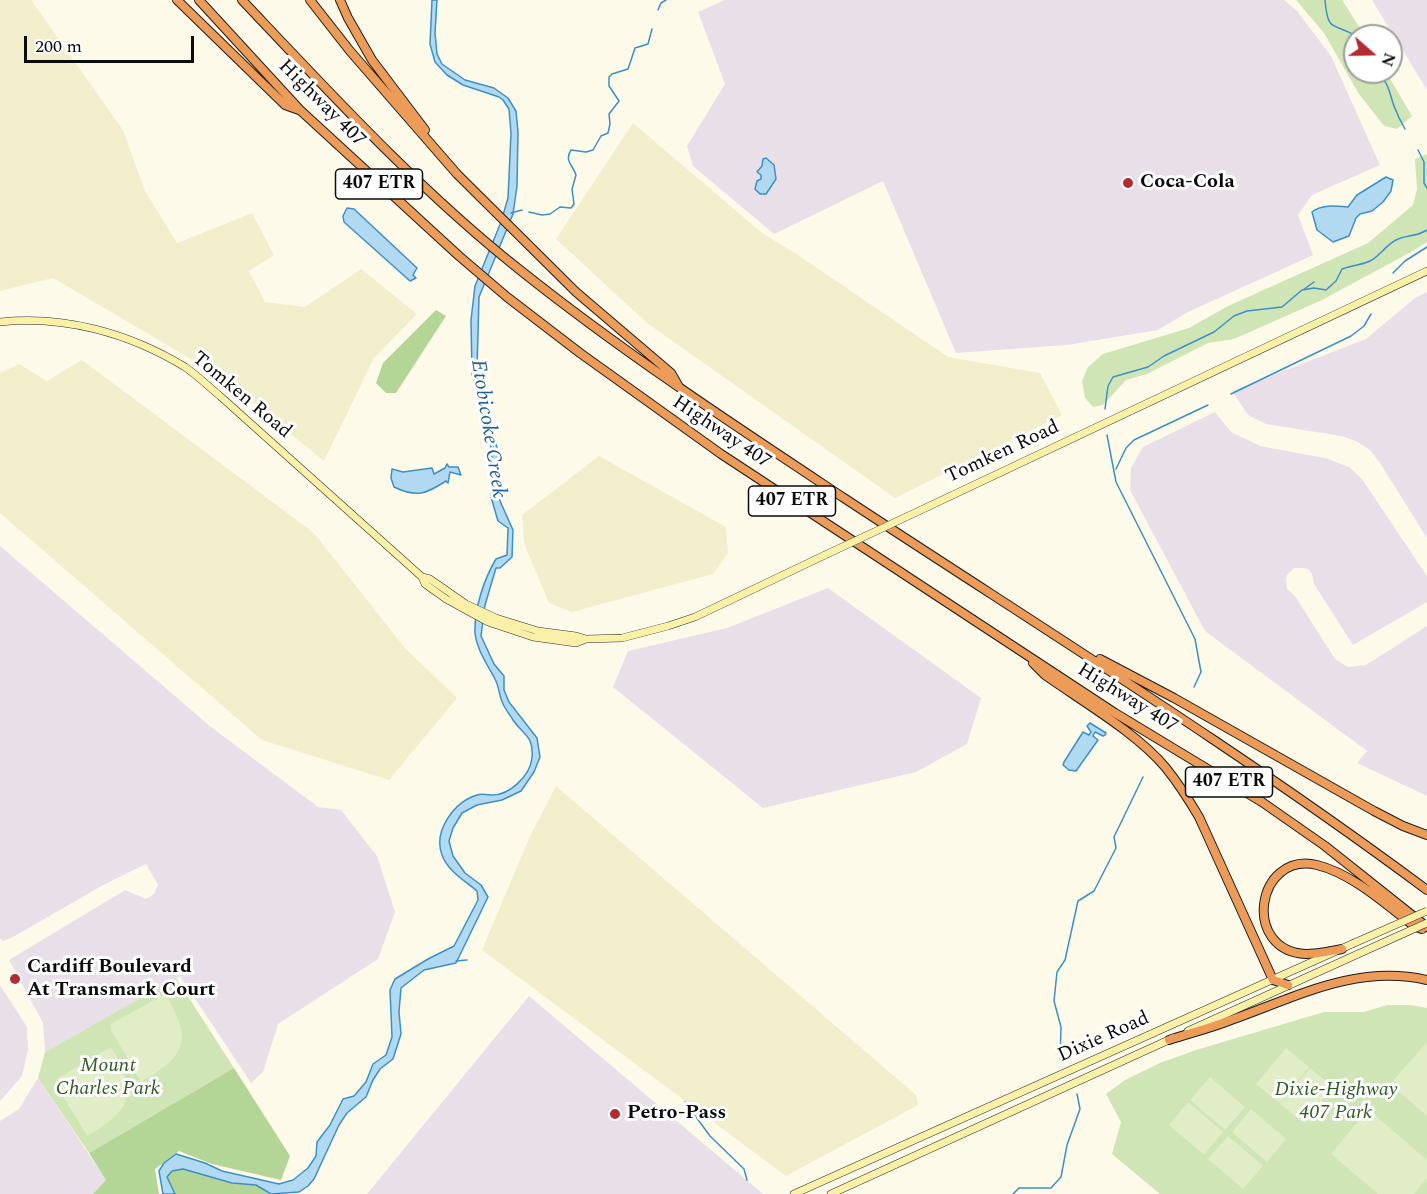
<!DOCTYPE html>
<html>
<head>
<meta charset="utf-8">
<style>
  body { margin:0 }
  #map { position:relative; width:1427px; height:1194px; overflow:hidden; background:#fefae9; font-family:Spectral,serif }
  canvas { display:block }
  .north { position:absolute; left:1343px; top:24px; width:60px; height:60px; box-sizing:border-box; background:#fff; border:2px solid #9d9d9d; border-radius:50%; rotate:110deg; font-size:16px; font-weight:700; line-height:24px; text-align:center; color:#0b0b0b }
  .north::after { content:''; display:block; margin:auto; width:21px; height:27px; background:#b12c33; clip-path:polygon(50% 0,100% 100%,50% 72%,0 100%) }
  .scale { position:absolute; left:24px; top:36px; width:170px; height:27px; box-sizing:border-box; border:3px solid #0b0b0b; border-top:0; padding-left:8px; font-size:18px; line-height:21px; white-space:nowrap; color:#0b0b0b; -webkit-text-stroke:4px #fff; paint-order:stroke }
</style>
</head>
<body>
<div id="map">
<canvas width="1427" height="1194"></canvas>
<div class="north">N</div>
<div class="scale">200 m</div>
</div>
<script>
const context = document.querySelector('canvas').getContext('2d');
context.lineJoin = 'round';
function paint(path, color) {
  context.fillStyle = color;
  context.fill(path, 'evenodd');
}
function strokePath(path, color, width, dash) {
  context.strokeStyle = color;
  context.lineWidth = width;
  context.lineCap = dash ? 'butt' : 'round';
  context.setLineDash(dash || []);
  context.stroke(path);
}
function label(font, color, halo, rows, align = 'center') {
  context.font = font + ' Spectral,serif';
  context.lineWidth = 6;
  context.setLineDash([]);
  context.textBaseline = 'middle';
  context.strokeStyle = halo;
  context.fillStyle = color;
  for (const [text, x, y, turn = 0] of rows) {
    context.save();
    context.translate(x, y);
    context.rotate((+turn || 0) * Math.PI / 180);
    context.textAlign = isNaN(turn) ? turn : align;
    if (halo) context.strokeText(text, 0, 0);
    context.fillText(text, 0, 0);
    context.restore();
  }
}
paint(new Path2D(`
  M725,0H1284L1297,11L1331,56L1380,165L1312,195L1298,215L1313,255L1186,313L1158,330L1067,345L956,353L883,181L774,234L693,166L687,146L725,84L698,12Z
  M1372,0H1427V90Z
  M1427,292V538L1380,463L1370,450L1356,441L1341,436L1266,424L1248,415L1232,391L1366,339L1415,298Z
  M1215,412L1231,432L1260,446L1325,458L1349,467L1362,479L1427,576V602L1353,645L1314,584L1312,574L1309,570L1304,568H1294L1287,575L1286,580L1287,589L1295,596L1335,659L1348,667L1366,665L1427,626V796L1357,763L1367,751L1205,631L1130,490L1131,468L1143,447Z
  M0,546L211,727L318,807L341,810L377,856L395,912L378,959L278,1024L263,1072L251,1083L180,976L45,1052L43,1023L9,960L125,890L146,899L154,894L158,885L146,864L103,885L13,937L3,941L0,938Z
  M828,588L981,698L967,744L916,772L763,808L613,687L628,651L727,628Z
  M0,985L27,1027L28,1050L22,1076L0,1101Z
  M529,996L763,1194H367Z
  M38,1078L106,1180L93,1194H0V1121L19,1109Z`), '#e8dfe9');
paint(new Path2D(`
  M0,0H31L123,130L145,191L177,243L252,213L274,255L249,271L265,302L305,307L361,269L417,314L374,358L324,461L220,376L53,278L0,291Z
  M633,123L762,233L795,253L948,357L1040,373L1062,415L895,498L647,323L556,239Z
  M82,360L314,533L404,647L457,698L389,780L262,740L0,513V373L19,364L47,381Z
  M599,456L726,527L728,553L713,574L572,612L549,603L524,543L522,515Z
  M556,786L916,1095L918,1105L786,1176L482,950L530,836Z`), '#f2eecc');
paint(new Path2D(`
  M1296,0H1342L1365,36H1355V72H1386L1412,116L1397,129L1384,126L1359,94L1324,33Z
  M1427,154V242L1411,252L1322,300L1234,339L1208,343L1147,374L1126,380L1103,405L1093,407L1085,398L1082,381L1088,367L1103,354L1189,328L1228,306L1368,243L1413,205L1417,189L1415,159Z
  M176,978L234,1068L89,1153L38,1078L45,1052Z
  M1387,1005H1410L1427,1008V1194H1160L1112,1154L1121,1122L1106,1094L1125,1080L1160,1063L1196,1050L1324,1012H1364Z`), '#cfe5b6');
paint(new Path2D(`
  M436,310L446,316L396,393H386L376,383L383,363Z
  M234,1068L290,1156L281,1180L212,1164L179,1151L155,1169L159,1194H93L106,1180L89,1153Z
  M183,1169L232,1183L256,1185L271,1194H175L167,1178L172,1171Z`), '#b3d596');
paint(new Path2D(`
  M165,994C193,1039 187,1056 141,1082L111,1030V1024Z
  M1427,1042V1116L1390,1084Z
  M111,1047C137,1093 133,1110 87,1136L56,1084L58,1078Z
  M1286,1048L1309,1067L1280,1103L1256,1084Z
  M1310,1068L1333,1087L1304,1123L1280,1104Z
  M1210,1077L1245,1107L1225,1130L1190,1100Z
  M1188,1102L1223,1132L1204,1155L1169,1125Z
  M1251,1109L1286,1139L1267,1162L1232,1132Z
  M1368,1109L1427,1160V1178L1414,1194H1378L1331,1154Z
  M1228,1136L1263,1166L1243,1189L1208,1159Z`), '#e0edc7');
const water = new Path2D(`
  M432,0H437L435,33L437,54L442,64L465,80L494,88L508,98L516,111L518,132L517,186L513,214L479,297L477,369L497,448L500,501L513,530L512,557L500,568H496L485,605L481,636L494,664L504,676V690L509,702L537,738L540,757L534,772L521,791L502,800L477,805L462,813L453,828L449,841L453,856L465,873L481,885L488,897L456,963L424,970L401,988L399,1012L401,1034L393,1059L380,1069L373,1080L366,1097L347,1113L339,1125L314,1179L308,1186L299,1192L271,1194L256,1185L232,1183L183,1169L172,1171L167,1177L175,1194H163L159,1171L164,1163L176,1154L205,1163L222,1171L279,1184L293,1180L308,1168L316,1156L317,1142L330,1125L343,1099L354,1096L366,1082L373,1064L386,1055L392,1037L390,990L395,979L428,959L454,946L478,900L477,891C465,881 447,870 442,855C433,831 454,802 477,795C482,793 486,795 491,795C509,796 530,776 532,758C534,735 523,735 513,720C510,715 506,710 503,704C499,696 499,686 495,679C487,664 477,650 475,633C474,609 484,579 496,559L507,555L508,528L498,521L491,497L492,452L481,404L472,375L471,320L475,286L501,222L508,198L511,133L509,109L503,100L499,97L463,85L447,75L435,62L430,44Z
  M766,158L774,165L776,179L766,194H760L755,189L757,181L761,179V175L757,172L762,166L763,159Z
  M1386,177L1393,180L1391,191L1383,202L1372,211L1360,214L1356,218L1349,236L1333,242L1317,230L1312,212C1321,204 1337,206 1348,207L1357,195Z
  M347,208L354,209L417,268L413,275L416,278L410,281L344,222L343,216Z
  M447,464L449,467H458L461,475L450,472L448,483L446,481C426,494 417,498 394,487L391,478L392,469L403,472L432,468L434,474L445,468Z
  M1090,723L1106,733L1105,735L1103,736L1095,732L1093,736L1098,740L1076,771L1069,770L1063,765L1064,762L1083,732L1089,735L1091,732L1087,726Z`);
paint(water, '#b1daf2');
strokePath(water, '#3d90c5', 1.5);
strokePath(new Path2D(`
  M1325,0C1328,34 1333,22 1356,36
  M658,10L661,3L666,0
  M1375,72C1389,81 1389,92 1394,106C1397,114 1401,122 1405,129
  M1418,150L1424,162V183L1427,188
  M529,212L542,215L550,214L560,207L571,208L574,204L572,189L576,175C573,165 564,161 571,150L586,152L593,150L601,136L608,133L610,124L609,114L619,101L609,86V77L612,74L628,69L635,48L648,44L652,29
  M511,213L522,210
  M1393,273L1405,261L1427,247
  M1303,290L1314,282
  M1231,394L1351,336L1364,326L1371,314
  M1105,409L1108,386L1113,377L1148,367L1164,356L1214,332L1234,316L1247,311L1282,307L1302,290L1314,288L1326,290L1336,281L1342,269C1352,265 1362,265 1370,261C1378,258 1386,245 1396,240C1406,235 1416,237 1427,230
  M1107,435L1116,482L1195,639L1201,672L1194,687
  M1116,469L1126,448L1134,440L1208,405
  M456,961L467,960
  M1060,1061L1061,1027L1054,1001L1057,972L1065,960L1078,901L1094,891L1116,848L1114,837L1143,777
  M685,1102L710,1136L744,1169L747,1180
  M1013,1194L1019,1188H1051L1061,1177L1067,1145L1080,1109L1077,1094`), '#3d90c5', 1.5);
const secondary = new Path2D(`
  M0,322C64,315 129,333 185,367C197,375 209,387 220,396L422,577L425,584L446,599L488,622L533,637L576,643L586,639L622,638L668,626L695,617L825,555
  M921,510L1427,271
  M422,577L430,579L466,604L496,618L538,631L576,636L586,639
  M1188,1031L1358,954
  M794,1194L1352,944
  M831,1194L1173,1038`);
const highway = new Path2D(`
  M177,0L285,105L299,110
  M199,0L300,110L459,256L507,297L580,353L721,454L1115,713L1262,802L1325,846L1427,927
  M242,0C331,94 419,190 520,270C624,353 734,425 844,498C1040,627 1239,750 1427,890
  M310,0L350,51L457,174L576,292L671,373L679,387
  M340,0L348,18L372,60L425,130
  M1100,659L1174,698L1374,811L1403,826L1427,835
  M1033,663L1045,675C1083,702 1137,733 1166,768C1178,783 1189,800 1199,817L1273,980L1288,985
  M1342,949C1330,951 1318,954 1306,954C1241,951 1256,851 1317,865C1353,874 1385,904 1414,926L1422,929
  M1169,1040C1190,1033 1211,1028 1231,1020C1296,997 1356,964 1427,980`);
strokePath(secondary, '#2d2d2d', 8);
strokePath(highway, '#1c1c1c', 10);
strokePath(secondary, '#faf0a8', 7);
strokePath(highway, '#ec9b59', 8);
const secondaryBridge = new Path2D(`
  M825,555L921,510
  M1352,944L1427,911
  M1358,954L1427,923`);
strokePath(secondaryBridge, '#2d2d2d', 8, []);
strokePath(secondaryBridge, '#faf0a8', 7);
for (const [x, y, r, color] of [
  [1128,183,6,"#b12c33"],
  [15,979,6,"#b12c33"],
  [615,1114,6,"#b12c33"]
]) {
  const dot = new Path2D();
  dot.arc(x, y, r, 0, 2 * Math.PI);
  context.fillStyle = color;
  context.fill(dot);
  strokePath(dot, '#fff', 2);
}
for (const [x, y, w] of [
  [379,184,87],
  [792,501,87],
  [1229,782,87]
]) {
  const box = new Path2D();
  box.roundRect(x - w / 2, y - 15, w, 30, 4.5);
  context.fillStyle = '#fff';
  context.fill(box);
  strokePath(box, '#0b0b0b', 1.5);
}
label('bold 18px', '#0b0b0b', null, [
  ["407 ETR",379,184],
  ["407 ETR",792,501],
  ["407 ETR",1229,782]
]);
label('20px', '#0b0b0b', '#fff', [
  ["Highway 407",321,104,45],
  ["Tomken Road",241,396,40],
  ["Highway 407",721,433,34],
  ["Tomken Road",1003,453,-25],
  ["Highway 407",1127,699,32],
  ["Dixie Road",1104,1038,-24]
]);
label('bold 20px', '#0b0b0b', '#fff', [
  ["Coca-Cola",1140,183],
  ["Cardiff Boulevard",27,968],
  ["At Transmark Court",27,991],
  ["Petro-Pass",627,1114]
], 'left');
label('italic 20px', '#2d5d20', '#fff', [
  ["Mount",108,1067],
  ["Charles Park",108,1090],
  ["Dixie-Highway",1336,1091],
  ["407 Park",1336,1114]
]);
label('italic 21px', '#1c6194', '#fff', [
  ["Etobicoke Creek",487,429,81]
]);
</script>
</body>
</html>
